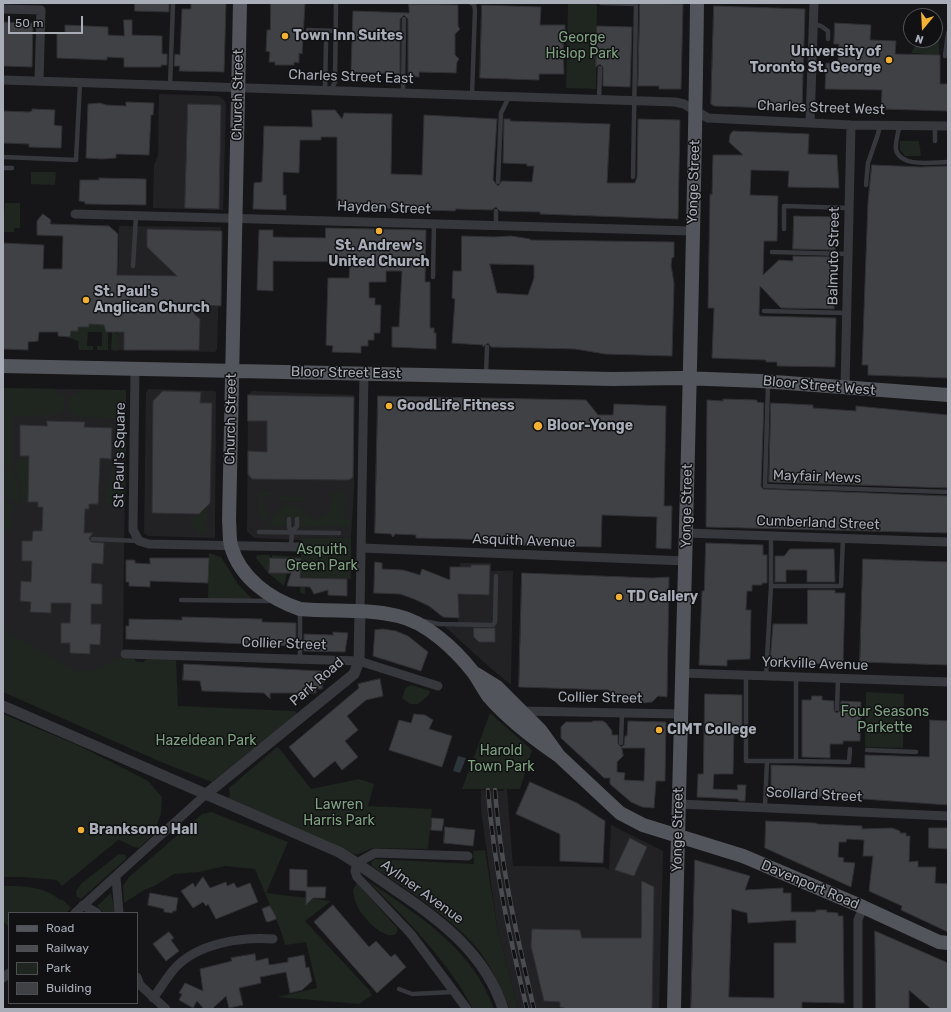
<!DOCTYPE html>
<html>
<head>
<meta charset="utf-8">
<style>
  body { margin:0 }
  #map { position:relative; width:951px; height:1012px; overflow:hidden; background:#161618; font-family:Rubik,sans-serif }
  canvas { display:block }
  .frame { position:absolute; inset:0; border:4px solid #a8adb8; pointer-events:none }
  .legend { position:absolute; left:8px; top:912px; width:130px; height:92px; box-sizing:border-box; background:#111113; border:1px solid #4d4f55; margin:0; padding:5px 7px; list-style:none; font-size:12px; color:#a8adb8 }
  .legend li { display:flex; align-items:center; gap:8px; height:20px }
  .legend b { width:20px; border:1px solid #4d4f55 }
  .north { position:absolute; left:903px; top:8px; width:40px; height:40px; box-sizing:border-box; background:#111113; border:1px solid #4d4f55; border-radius:50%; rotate:198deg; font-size:11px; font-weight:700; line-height:16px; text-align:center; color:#a8adb8 }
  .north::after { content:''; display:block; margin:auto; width:14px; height:18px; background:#f2b134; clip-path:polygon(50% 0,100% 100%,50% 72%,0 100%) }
  .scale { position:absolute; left:8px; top:16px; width:75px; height:18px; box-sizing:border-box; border:2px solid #a8adb8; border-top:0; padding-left:5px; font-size:12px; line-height:14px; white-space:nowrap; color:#a8adb8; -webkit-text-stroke:3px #111113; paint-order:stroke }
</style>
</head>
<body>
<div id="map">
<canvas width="951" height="1012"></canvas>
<div class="frame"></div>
<ul class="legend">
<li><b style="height:5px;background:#53555c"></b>Road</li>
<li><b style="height:5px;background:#4a4c52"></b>Railway</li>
<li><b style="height:11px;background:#1e261f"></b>Park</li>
<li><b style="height:11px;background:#404145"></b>Building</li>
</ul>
<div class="north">N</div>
<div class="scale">50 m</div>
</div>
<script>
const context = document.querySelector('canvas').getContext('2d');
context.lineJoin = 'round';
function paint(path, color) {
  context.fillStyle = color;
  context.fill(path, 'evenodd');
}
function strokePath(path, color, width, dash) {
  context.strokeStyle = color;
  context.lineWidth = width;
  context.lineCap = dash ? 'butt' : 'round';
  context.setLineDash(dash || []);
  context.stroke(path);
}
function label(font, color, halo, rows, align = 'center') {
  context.font = font + ' Rubik,sans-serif';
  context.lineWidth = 3;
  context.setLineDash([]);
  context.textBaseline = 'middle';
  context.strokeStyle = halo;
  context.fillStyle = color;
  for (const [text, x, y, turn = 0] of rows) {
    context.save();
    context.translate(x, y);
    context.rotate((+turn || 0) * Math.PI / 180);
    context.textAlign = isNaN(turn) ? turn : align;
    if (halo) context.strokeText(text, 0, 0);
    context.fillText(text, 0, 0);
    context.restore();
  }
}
paint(new Path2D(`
  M159,94L218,96L224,100L226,104L223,210L153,208L154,165L158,155Z
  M119,226L221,227L217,349L215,352L117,350Z
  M3,388L125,390L126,393L122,731L3,679Z
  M148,389L215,391L216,394L215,538L148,536L144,533L146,393Z
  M252,391L354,395V488L351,538L302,537V540L254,538L247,531L248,395Z
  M460,563H491V571H513L511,685L487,665L440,622H458Z
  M504,789H507L513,866L603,867L609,870L611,825L663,851L659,1009H518L497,926L481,810V790L503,791Z`), '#222225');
paint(new Path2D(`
  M568,3H597L596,89L566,88Z
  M935,26H939V55L911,53L915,46V40H935Z
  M900,141H919L921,156H905L900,150Z
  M31,172H56L55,185L31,184Z
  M5,203H20V228H14V232H3Z
  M89,324L104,325L106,327V332H108V350H97V346H102V332H88L87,346H93V350H79L78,341L70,338L71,331H78V327H89Z
  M112,332H115L118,335V351L111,350Z
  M3,388L55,389L58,395H64V409L61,410L58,415L11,416V418H13V470L3,464Z
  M79,390H125L126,393V455H118V419L76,416L69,410V396L77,395Z
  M17,460H29L28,502H22V484L15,472Z
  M111,463L126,464L125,503H106L107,487L110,486Z
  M3,467C20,474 20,489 20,505L3,495Z
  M259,491L272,492V495L263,497V509L268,515L266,519L259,518Z
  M332,493H346L345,520H350V527L299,526V518H286V526H270L271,518L286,505L298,506L311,519H320L332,508Z
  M280,496L304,497V501L280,500Z
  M3,498L17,508C9,512 7,520 14,527L3,531Z
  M207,507V520L204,526L210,533H199L191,523V517H196Z
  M302,537L351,538V579L312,578L311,584L305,587V594L300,593L301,559L272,558V555L301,557Z
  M209,553L221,557L238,584L253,600L208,599Z
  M257,555H270L269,572L287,573L284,586L268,573L256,558Z
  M3,617L5,631L76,671L97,670L107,664H110L116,658L134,659L137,662H144L148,658L176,659L178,706L295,711L297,714L212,782L161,762L3,692Z
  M412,685L430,691L428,696L418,704H410L402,698L406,687Z
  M866,692L904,694L903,748L865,747Z
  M490,713L532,750L520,789H462Z
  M3,714L75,744L125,769L148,781L162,797L161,814L153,835L139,848C131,847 124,841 118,840L62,886L57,880L24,877H3Z
  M276,748H279L311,789L359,779L374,784L368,806L432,809L428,849L373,848L356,855L228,798L230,795L229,788Z
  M211,812L288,842L266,893L331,901L305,921L369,990L372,995L359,1004L277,997L317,988L306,942L285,945L281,931L255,869L225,866L199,872L174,874L154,886L144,890L124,903L123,886L129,877L202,814Z
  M485,850L497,926L518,1009H510C500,989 491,964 476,947C447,914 408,891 372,866L371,862L375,859L474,864L473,851Z
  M119,854L126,855V859L81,899L77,897L76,891L82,883Z
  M368,881C418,915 473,949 494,1009H473C449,962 405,918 368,881Z
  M357,883L398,929L396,934C383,941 360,915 356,903C354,899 354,895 353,890Z
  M3,886C24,886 44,886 60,900L62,899L71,908L66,913H9V927L3,921Z
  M111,893L115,913H104L97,906Z`), '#1e261f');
paint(new Path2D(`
  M458,756L466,758L460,773L453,771Z`), '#2c353c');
const building = new Path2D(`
  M135,3H169V12L135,11Z
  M199,3H226L224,72L179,71L180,66H174L175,54L180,55L182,9H191V4Z
  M271,3H305L302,54L299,53V63L294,62V65H275V62H269L270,52L266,51L267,30H270Z
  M640,3L683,4L681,89H659V86H638Z
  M409,4L458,5V26L460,29L455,34V55L459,59L457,62L456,73L419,72V77L408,76V19L404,15L400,19V74L351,72L353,11L409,13Z
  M482,5L541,7L540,25H565V41L563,40L564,74H539V80L480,78Z
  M714,6L805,9L802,109L714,106L711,104Z
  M124,20H132V35L162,36V54H167V65H161V67H124V58L107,57V60L57,58V33H65V25L108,27V35L124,36Z
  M3,22L33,23L32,67L3,66Z
  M835,23L871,25L870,40L896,41L895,54L940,55V84H948V111L881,109L882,90L825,89L826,63L838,64L839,44H834Z
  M597,26L632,27L630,87L603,86V67L600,64L596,67Z
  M126,102L154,103L153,115H151L149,155L116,154V158L102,159L86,158L88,104L100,103L106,105L126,106Z
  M188,104L221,105L219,209L185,208Z
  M32,109L55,110L54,125L62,126L61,148L29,147V144L3,143V111L29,112L32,111Z
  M312,110H335L342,119L344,113L392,114L391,174L422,175L424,115L497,119L493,180L498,186L502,181L532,182L534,166H527V164L503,163L504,119H510V121L610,124L607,183H635L637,177L638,119L680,120L678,219L540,214V212L500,211L496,207L492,210L456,209L455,211L337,207V137H321V140H300L299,173L283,172V195H286V210L253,209L254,183L262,182L264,126L312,127Z
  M733,131L809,134L808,154L837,155L839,188L788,187L789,171L751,170L750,195L778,196L777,241H764L763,275L779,260L793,261V256L835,257L834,309L781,308L760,286L759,314L760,316L836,318L835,367L777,366V362H766V360L712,358L714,308H708L710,194L712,195L713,155H743L729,142L730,135Z
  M872,165L921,167L948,166V378L868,375V365H862L868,202Z
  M99,178L146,179V205L85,204V202L79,201L80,180H99Z
  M43,214L51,220L50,224L109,226L118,234L117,275L177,276L147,247V229L222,231L221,306L204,305L194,314L200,319L199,350H124V332H106L104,325L89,324V327H78V331H71L70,337L58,336V332H39L38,341L28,342V350L3,349V243L44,245L43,269H62L63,236L37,235V221Z
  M794,216L837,217L835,250L793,249Z
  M326,228L426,230L425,282H430V328H434V333H436V349L392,347V327H399L402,271H386V282H369V298H375V305H381L380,333H374V340H368V346H361V353L332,352L333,346L326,345L328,278H349L350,262L273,261V291L257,290L259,230H273V237L325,238Z
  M462,236L494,237L511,236L530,239V240L674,242V257L672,258L671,265L674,283L672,356L605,354L575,349L491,347L488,343L483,347V345L452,343L455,299L452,298L453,271H461ZM490,264L534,265V278L528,295L497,293Z
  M163,391L201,392L200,403H212L210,503L199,514L152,513L153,401Z
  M248,395L354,397L353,477L349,480L252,479L248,474V451L267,452V421H248Z
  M378,396L586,400L598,415H613L614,404L666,406L664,506H672L671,549L656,548L657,517L602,515L601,547L507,545V540L416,538V535L395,534L393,537L391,534L375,533Z
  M723,399L757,400V402L764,403L761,486L763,489L948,496V533L706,527L707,400L723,401Z
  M771,403L813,405V408L856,411V406L948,415V488L769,482Z
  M47,421L85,422L84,427L112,428L111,459L100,458L98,504H89V509H85L84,533H93L89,538L91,542L104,543L103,564L92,563L91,583L102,584V604H91V624H101L100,645L90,644V654L70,653V643H61V623H70L71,603H51V613L30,612L31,602L20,601L21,581L31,582L32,561H22V541H32L33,531H42L43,507H38V502H28L29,456H20V425L47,426Z
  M706,543L763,545V555H767V583H762V585H752V591H747L746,610H751L750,659L727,660V666L699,665L702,591H704Z
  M790,549H834L835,582H807V570H786V582H775V556H784Z
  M150,558H209L208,583L150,581V587L129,586V582H126V560H135V563L150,564Z
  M270,558L301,559L300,578L347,579V596L328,595V590L314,594L310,587L287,586L291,573H269Z
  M863,559L948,562V665L860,662Z
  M375,562L382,563V569L403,570L420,575L422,569L450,580V567H471V565H490L489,595L458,594L459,618L443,617L429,606L414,599L400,594L374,593Z
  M522,573L652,578L669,577L667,697L658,696L652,702L643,703L634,701L627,696H614L609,690L519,687Z
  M808,590H835V593H845L843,664L770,663L773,624H807Z
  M182,617L262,619V622L296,623V646L126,639V626H129V619L182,620Z
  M474,628H495V642H479L474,637Z
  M383,629L396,631L408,636L428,652L421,671L373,656L375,630Z
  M333,632L348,633L345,652L304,651V634L333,635Z
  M184,664L320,671L326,673L325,682H323L322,689H316V693H270V699L264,693L202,691L200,681L183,680Z
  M380,679L383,696L366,700L347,716L358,730L345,741L358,757L342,770L335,761L314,778L289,747L359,688L358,684Z
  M705,694L742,695V731H734L733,774H714L713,789L738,790L737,785H746L745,801H739L738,799L697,797L698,774H703Z
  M812,696H822V700L834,701V710L836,713L840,711L841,701L861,702L860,741H843V744H830V758L802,757V700H811Z
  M414,714L425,715L433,720L429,729L452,736L442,767L389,750L399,720L411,723Z
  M930,720L948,721V805L863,799V798L771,796V765L865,768V755L929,757Z
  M593,721H603L606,723L612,731V735H618V744L621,747L624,745L625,736H627L628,721L666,722L665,781H656L654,808L642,807L631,802L610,784V778H604L601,775L561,738V727L566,722H592ZM622,748H645L644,781L624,780L625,773L617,772V762L623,756Z
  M530,782L577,803L605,821L603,863L560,861V834L516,814Z
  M432,818L444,819L442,831L431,830Z
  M766,821L816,823L817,824L862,826V829L892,828L900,831V833H906V836H910L909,862L918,861V867H936L935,883L948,884V932L901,910L902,906L869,891L873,856H863L864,840L847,839L846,842H839L838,857L844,858L843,862L855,863L851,887L765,848Z
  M445,827L475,830L473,846L444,843Z
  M929,828H948V849L929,848Z
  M630,838L647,847L634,876L615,870Z
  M695,860L750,876L745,890L783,888V893H791V912H816V910H827L826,912L838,913V916H843L844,1003L802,1002V1009H691ZM732,909L747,913L748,923L796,920V943H774V998L729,997Z
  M290,869L307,870V887H326L325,898H313L306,905V891L290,890Z
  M203,877L210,888L226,882L227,886L234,883L237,888L250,883L258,902L216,919L208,904L206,906L203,902L193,908L181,891L193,883L195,887Z
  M642,881L654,887L652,1009H568L560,1007V1002L544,1001L531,946L532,929L580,930L582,938H641Z
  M150,893L178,898L176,911H173L172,913L164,912V909L148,905Z
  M333,905L369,947L376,941L391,957L395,954L406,967L377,993L314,922Z
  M270,906L276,917V919L268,922L266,921L262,909Z
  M875,931L948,963V1009H931L909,990V1009H876Z
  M169,932L174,938L171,940L179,951L166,961L153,944Z
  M255,954L256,961L268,958L269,965L288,962V958L304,955L306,968L309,967L312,981L302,990L290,993L286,972L260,977L261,983L239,988L243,1005L229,1008L226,996L212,1009H204L197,1001L193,1008L179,1000L182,994L179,993L185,983L203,991L200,969L232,961L231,958Z`);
paint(building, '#404145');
strokePath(building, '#303034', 1);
strokePath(new Path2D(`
  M471,3L474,4L475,10L472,95
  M601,3L636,4L633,177
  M813,24L821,26L828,31V39
  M308,30L336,31
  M945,56L948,33
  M170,86L173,3
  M325,90L326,43
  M331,90L335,82L336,3
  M403,93L404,19
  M599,99L600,68
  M900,125C898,132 895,143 896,150C901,168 934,162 948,162
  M935,126V141
  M3,157L76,160L80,83
  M3,168H12
  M498,182L501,113L509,97
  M866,185L868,163L878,134L880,125
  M496,225V211
  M784,229V206L849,208
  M772,252L848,254
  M133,266L136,216
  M433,277L434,223
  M764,311L847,313
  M486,375L487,347
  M768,384L765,486L948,492
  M289,519V527L292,532L291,546
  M259,532L339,533
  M292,532L297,526V519
  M771,536V586
  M93,539L139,541
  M181,600L273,601
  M424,621L439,624L493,625L495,622L496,576
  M300,658V610
  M746,676V761H796V677
  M766,676L771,586H841L843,538
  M837,709L838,678
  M621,743L622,713
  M867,750L916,752
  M796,761L849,762L850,749
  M765,807L767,761
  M399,989L412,994L453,992`), '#37383d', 4.5);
strokePath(new Path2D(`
  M3,9L41,10L39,81
  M3,80L675,102L684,104L708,118L851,125L948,126
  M810,123L814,3
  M75,214L692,231
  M135,368L133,530L139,541L149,544L299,547
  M845,388L851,125
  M687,533L948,542
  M361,548L686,561
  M360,612L364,373
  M125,654L359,661L438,686
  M681,673L948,682
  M520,711L680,714
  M679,804L948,816
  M116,878L119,913
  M83,905L97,913
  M75,913L205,795
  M137,977L140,985L166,1009
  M3,978L9,973
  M153,998C161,988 167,977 175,968C198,943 241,937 273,939
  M467,1009L411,934L357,877L355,871L357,863L375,853L468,856
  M858,1009V920L863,907`), '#37383d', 9);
strokePath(new Path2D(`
  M3,706L339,852C359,864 378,878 397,891C442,921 486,955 503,1009
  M205,795L354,674L359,661L360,612`), '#37383d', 11);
strokePath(new Path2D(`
  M240,3L229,521C230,529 229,538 231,546C240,578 270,599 300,609C332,612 367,608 398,616C426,622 455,649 473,672C479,680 483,689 489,697C510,721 534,739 559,756
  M3,366L613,379L682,378L761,381L948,395
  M476,674L497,687L541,731L559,756L620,813L643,825L743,856L863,907L939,942L948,943
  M674,1009C681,674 693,338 697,3`), '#53555c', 14);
const rail = new Path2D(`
  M488,790C494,867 509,934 527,1009
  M495,790C500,865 517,936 534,1009`);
strokePath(rail, '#4a4c52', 4.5);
strokePath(rail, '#111113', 3, [9]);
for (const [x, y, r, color] of [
  [285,36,4,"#f2b134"],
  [889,60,4,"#f2b134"],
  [379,231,4,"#f2b134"],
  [86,300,4,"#f2b134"],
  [389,406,4,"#f2b134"],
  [538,426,5,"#f2b134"],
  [619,597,4,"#f2b134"],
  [659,730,4,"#f2b134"],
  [81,830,4,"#f2b134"]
]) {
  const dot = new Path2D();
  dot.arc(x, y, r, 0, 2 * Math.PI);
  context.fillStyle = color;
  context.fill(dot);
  strokePath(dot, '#111113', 1.5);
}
label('bold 14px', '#a8adb8', '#111113', [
  ["Town Inn Suites",293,36],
  ["University of",881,52,"right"],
  ["Toronto St. George",881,68,"right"],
  ["St. Andrew's",379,246,"center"],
  ["United Church",379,262,"center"],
  ["St. Paul's",94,292],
  ["Anglican Church",94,308],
  ["GoodLife Fitness",397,406],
  ["Bloor-Yonge",547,426],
  ["TD Gallery",627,597],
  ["CIMT College",667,730],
  ["Branksome Hall",89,830]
], 'left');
label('14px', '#7fa381', '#111113', [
  ["George",582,38],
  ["Hislop Park",582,54],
  ["Asquith",322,550],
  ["Green Park",322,566],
  ["Four Seasons",885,712],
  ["Parkette",885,728],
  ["Hazeldean Park",206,741],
  ["Harold",501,751],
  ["Town Park",501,767],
  ["Lawren",339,805],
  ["Harris Park",339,821]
]);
label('14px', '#a8adb8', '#111113', [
  ["Charles Street East",351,77,2],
  ["Church Street",238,95,-89],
  ["Charles Street West",821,108,2],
  ["Yonge Street",694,182,-88],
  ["Hayden Street",384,208,2],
  ["Balmuto Street",834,256,-89],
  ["Bloor Street East",346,373,1],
  ["Bloor Street West",819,386,5],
  ["Church Street",231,419,-89],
  ["St Paul's Square",120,455,-89],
  ["Mayfair Mews",817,477,2],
  ["Yonge Street",687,506,-89],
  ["Cumberland Street",818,523,2],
  ["Asquith Avenue",524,541,2],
  ["Collier Street",284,644,2],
  ["Yorkville Avenue",815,664,2],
  ["Park Road",317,682,-41],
  ["Collier Street",600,698,1],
  ["Scollard Street",814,795,3],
  ["Yonge Street",678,830,-89],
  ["Davenport Road",810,885,23],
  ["Aylmer Avenue",422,892,36]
]);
</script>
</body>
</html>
